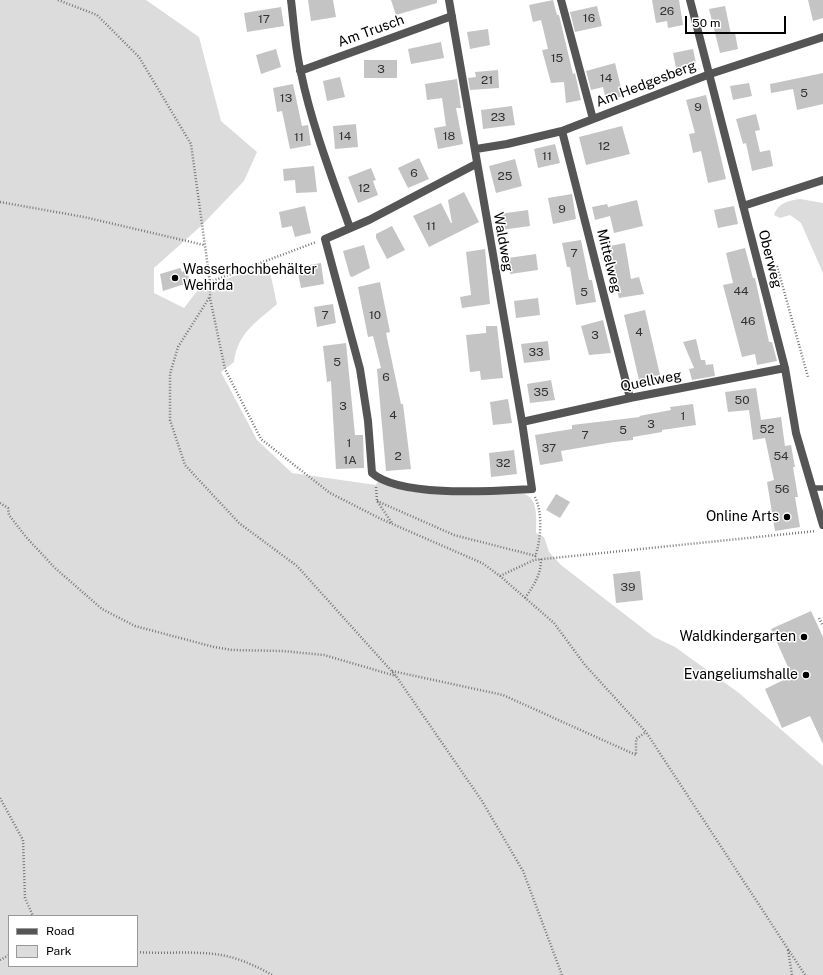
<!DOCTYPE html>
<html>
<head>
<meta charset="utf-8">
<style>
  body { margin:0 }
  #map { position:relative; width:823px; height:975px; overflow:hidden; background:#fff; font-family:"Public Sans",sans-serif }
  canvas { display:block }
  .legend { position:absolute; left:8px; top:915px; width:130px; height:52px; box-sizing:border-box; background:#fff; border:1px solid #999; margin:0; padding:5px 7px; list-style:none; font-size:12px; color:#000 }
  .legend li { display:flex; align-items:center; gap:8px; height:20px }
  .legend b { width:20px; border:1px solid #999 }
  .scale { position:absolute; left:685px; top:16px; width:101px; height:18px; box-sizing:border-box; border:2px solid #000; border-top:0; padding-left:5px; font-size:12px; line-height:14px; white-space:nowrap; color:#000; -webkit-text-stroke:3px #fff; paint-order:stroke }
</style>
</head>
<body>
<div id="map">
<canvas width="823" height="975"></canvas>
<ul class="legend">
<li><b style="height:5px;background:#555"></b>Road</li>
<li><b style="height:11px;background:#dcdcdc"></b>Park</li>
</ul>
<div class="scale">50 m</div>
</div>
<script>
const context = document.querySelector('canvas').getContext('2d');
context.lineJoin = 'round';
function paint(path, color) {
  context.fillStyle = color;
  context.fill(path, 'evenodd');
}
function strokePath(path, color, width, dash) {
  context.strokeStyle = color;
  context.lineWidth = width;
  context.lineCap = dash ? 'butt' : 'round';
  context.setLineDash(dash || []);
  context.stroke(path);
}
function label(font, color, halo, rows, align = 'center') {
  context.font = font + ' "Public Sans",sans-serif';
  context.lineWidth = 3;
  context.setLineDash([]);
  context.textBaseline = 'middle';
  context.strokeStyle = halo;
  context.fillStyle = color;
  for (const [text, x, y, turn = 0] of rows) {
    context.save();
    context.translate(x, y);
    context.rotate((+turn || 0) * Math.PI / 180);
    context.textAlign = isNaN(turn) ? turn : align;
    if (halo) context.strokeText(text, 0, 0);
    context.fillText(text, 0, 0);
    context.restore();
  }
}
paint(new Path2D(`
  M0,0H146L199,37L221,121L257,152L244,181L201,226L154,268V293L184,308L204,282L209,286L268,263L277,304C256,323 238,332 234,362L221,372L257,440L292,473L376,485L378,481L412,492L524,494C539,499 536,520 536,533L544,537L549,552L561,565L654,637L675,647L739,693L823,766V975H0ZM9,916H137V966H9Z
  M800,199L823,203V273L801,223L790,215L780,218L774,215C777,204 789,200 800,199Z`), '#dcdcdc');
paint(new Path2D(`
  M308,0H333L336,17L311,21Z
  M391,0H437V3L396,15Z
  M553,0L557,15H559L573,74L575,73L581,100L566,103L564,82L551,83L542,50L548,49L541,20L533,22L529,5Z
  M652,0H679L683,25L668,28L667,21L656,23Z
  M808,0H823V18L813,21Z
  M597,6L602,26L575,32L570,12Z
  M725,6L731,34L735,33L738,49L720,53L709,9Z
  M281,7L284,26L247,32L244,13Z
  M488,29L490,45L470,49L467,32Z
  M441,42L444,58L411,64L408,49Z
  M276,49L281,67L261,74L256,55Z
  M693,49L696,63L676,68L673,53Z
  M364,60H397V78H364Z
  M615,63L623,96L606,100L603,87L591,90L586,71Z
  M498,70L499,88L470,90L468,78L476,77L475,72Z
  M823,73V104L797,110L793,89L771,93L770,84Z
  M340,77L345,97L327,101L323,81Z
  M457,79L461,108H456L463,144L438,149L434,128L446,126L442,98L427,100L425,84Z
  M749,83L752,96L733,100L730,86Z
  M293,84L302,126L308,125L311,145L290,149L282,111L277,112L273,88Z
  M706,95L726,179L708,183L701,151L693,153L689,134L695,133L686,100Z
  M512,106L515,125L483,129L481,110Z
  M756,114L760,130L755,131L760,152L770,150L773,166L752,171L746,143L743,144L736,119Z
  M356,124L358,147L335,149L333,126Z
  M622,126L630,154L586,165L579,137Z
  M555,144L560,163L538,168L534,149Z
  M419,158L429,179L408,188L398,168Z
  M515,159L522,186L496,193L489,166Z
  M314,166L317,192L296,193L295,180L284,181L283,169Z
  M371,168L376,180L373,181L378,195L358,203L348,177Z
  M464,192L479,222L429,247L413,216L441,203L451,223H452L448,200Z
  M572,194L576,219L553,224L548,198Z
  M637,200L643,226L614,233L610,216L595,220L592,207L607,204L609,209L608,207Z
  M305,206L311,233L295,237L292,226L282,228L279,212Z
  M734,206L738,224L718,228L714,210Z
  M528,210L530,226L501,230L499,214Z
  M392,226L405,250L387,259L376,238V234Z
  M581,240L589,280H592L596,302L576,305L570,267H567L562,243Z
  M625,243L631,279L639,277L644,294L619,298L611,267H609L605,247Z
  M364,245L370,268L352,277L350,276L343,251Z
  M745,248L753,278H755L769,342H772L777,361L757,365L755,354L742,357L723,285L733,283L726,253Z
  M485,249L490,304L462,308L460,297L471,295L466,252Z
  M536,254L538,270L510,274L508,258Z
  M321,263L324,284L301,288L297,267Z
  M180,268L182,272L186,270L191,282L163,291L160,274Z
  M380,282L390,332L386,333L401,404H403L411,469L386,471L377,369L381,368L373,336L368,337L358,287Z
  M538,298L540,315L516,318L514,301Z
  M333,304L336,323L317,327L314,307Z
  M645,310L660,375L639,380L624,315Z
  M603,320L611,353L589,355L581,326Z
  M486,326H497L503,378L481,380L480,371L470,372L466,335L486,333Z
  M696,339L701,360H705L706,365L713,364L715,376L692,380L689,369L694,368L683,342Z
  M548,341L550,360L524,363L521,344Z
  M346,343L355,435H363L364,468L336,469L331,381L327,382L323,346Z
  M551,380L555,400L530,403L527,384Z
  M756,388L761,420L781,417L785,446L791,445L795,467H793L798,497H795L800,527L775,531L767,482L774,480L765,438L753,440L749,410L728,412L725,392Z
  M508,399L512,423L493,425L490,402Z
  M693,404L696,425L662,430V432L633,437V440L614,442L561,451L563,461L540,465L535,435L572,429V425L640,417L639,416L671,410L670,407Z
  M514,450L517,474L491,477L489,453Z
  M556,494L570,502L560,518L546,510Z
  M640,571L643,600L616,603L613,574Z
  M811,611L823,637V744L810,716L782,728L765,689L792,676L771,629Z`), '#c4c4c4');
strokePath(new Path2D(`
  M58,0L97,15L139,57L191,144L210,282V298L225,369L261,439L330,493L381,519L482,563L500,576L554,623L585,665L646,732L805,975
  M0,202L84,217L204,245
  M777,266L808,377
  M210,282L316,242
  M209,298L178,347L170,374V420L185,465L239,523L297,566L396,676L482,801L523,871L562,975
  M376,487L377,501L392,523
  M535,497C543,513 541,540 535,557
  M377,501L454,535L536,556
  M0,503L8,508L9,515L26,537L55,568L102,609L135,626L214,647L232,650L283,651L324,655L396,676
  M500,576L534,560L816,531
  M525,598C534,585 541,575 541,559
  M819,618L823,626
  M392,671L503,695L636,755V739L646,732
  M0,798L23,840L25,898L33,916
  M788,950L792,975
  M137,952C163,954 189,951 214,954C234,956 255,965 272,975
  M0,960L9,955`), '#777', 2.5, [1, 2]);
strokePath(new Path2D(`
  M812,488H823`), '#555', 5.5);
strokePath(new Path2D(`
  M291,0C294,24 295,49 301,73C312,126 332,177 350,228
  M449,0L522,422L532,489C493,491 401,498 372,473L368,421L360,369L325,239L369,220L476,164
  M561,0L593,119
  M690,0L785,368L796,433L823,525
  M300,71L452,16
  M562,131L630,398
  M476,149L507,144L562,131L710,74L823,37
  M743,206L823,180
  M522,422L630,398L785,368`), '#555', 8);
for (const [x, y, r, color] of [
  [175,278,4,"#000"],
  [787,517,4,"#000"],
  [804,637,4,"#000"],
  [806,675,4,"#000"]
]) {
  const dot = new Path2D();
  dot.arc(x, y, r, 0, 2 * Math.PI);
  context.fillStyle = color;
  context.fill(dot);
  strokePath(dot, '#fff', 1.5);
}
label('12px', '#313131', null, [
  ["26",667,11],
  ["16",589,18],
  ["17",264,19],
  ["15",557,58],
  ["3",381,69],
  ["14",606,78],
  ["21",487,80],
  ["5",804,93],
  ["13",286,98],
  ["9",698,107],
  ["23",498,117],
  ["14",345,136],
  ["18",449,136],
  ["11",299,137],
  ["12",604,146],
  ["11",547,156],
  ["6",414,173],
  ["25",505,176],
  ["12",364,188],
  ["9",562,209],
  ["11",431,226],
  ["7",574,253],
  ["44",741,291],
  ["5",584,292],
  ["7",325,315],
  ["10",375,315],
  ["46",748,321],
  ["4",639,332],
  ["3",595,335],
  ["33",536,352],
  ["5",337,362],
  ["6",386,377],
  ["35",541,392],
  ["50",742,400],
  ["3",343,406],
  ["4",393,415],
  ["1",683,416],
  ["3",651,424],
  ["52",767,429],
  ["5",623,430],
  ["7",585,435],
  ["1",349,443],
  ["37",549,448],
  ["2",398,456],
  ["54",781,456],
  ["1A",350,460],
  ["32",503,463],
  ["56",782,489],
  ["39",628,587]
]);
label('14px', '#000', '#fff', [
  ["Am Trusch",371,31,-20],
  ["Am Hedgesberg",646,84,-21],
  ["Waldweg",503,242,80],
  ["Oberweg",770,259,76],
  ["Mittelweg",609,261,76],
  ["Quellweg",651,381,-11]
]);
label('14px', '#000', '#fff', [
  ["Wasserhochbehälter",183,270,"left"],
  ["Wehrda",183,286,"left"],
  ["Online Arts",779,517],
  ["Waldkindergarten",796,637],
  ["Evangeliumshalle",798,675]
], 'right');
</script>
</body>
</html>
